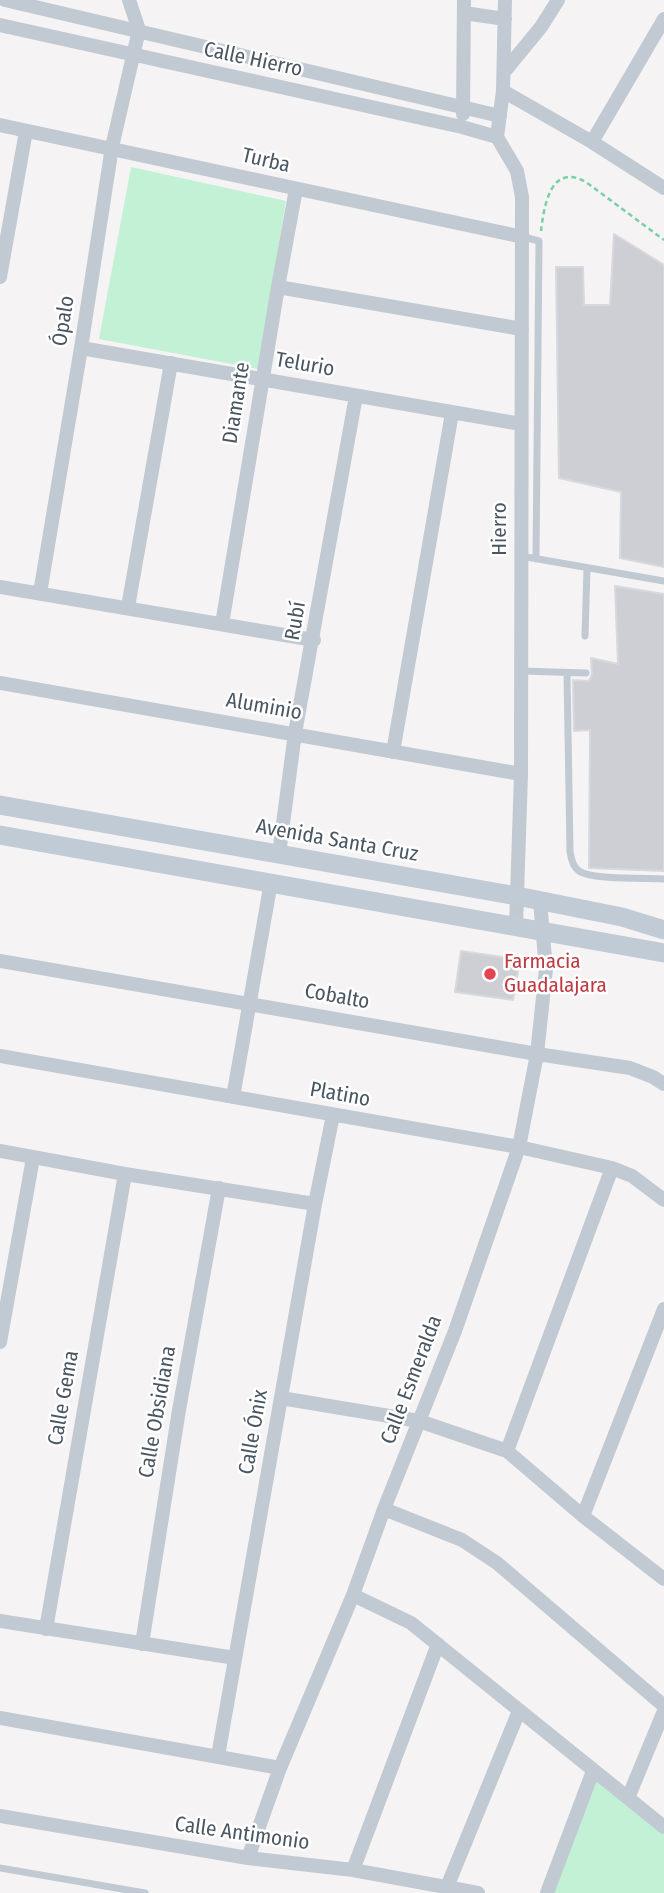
<!DOCTYPE html>
<html>
<head>
<meta charset="utf-8">
<style>
  body { margin:0 }
  canvas { display:block; background:#f5f3f3 }
</style>
</head>
<body>
<canvas width="664" height="1893"></canvas>
<script>
const context = document.querySelector('canvas').getContext('2d');
context.lineJoin = 'round';
function paint(path, color) {
  context.fillStyle = color;
  context.fill(path, 'evenodd');
}
function strokePath(path, color, width, dash) {
  context.strokeStyle = color;
  context.lineWidth = width;
  context.lineCap = dash ? 'butt' : 'round';
  context.setLineDash(dash || []);
  context.stroke(path);
}
function label(font, color, halo, rows, align = 'center') {
  context.font = font + ' "Fira Sans Condensed",sans-serif';
  context.lineWidth = 5;
  context.setLineDash([]);
  context.textBaseline = 'middle';
  context.strokeStyle = halo;
  context.fillStyle = color;
  for (const [text, x, y, turn = 0] of rows) {
    context.save();
    context.translate(x, y);
    context.rotate((+turn || 0) * Math.PI / 180);
    context.textAlign = isNaN(turn) ? turn : align;
    if (halo) context.strokeText(text, 0, 0);
    context.fillText(text, 0, 0);
    context.restore();
  }
}
paint(new Path2D(`
  M131,167L286,201L258,369L99,339Z
  M593,1771L664,1828V1893H547Z`), '#c3f1d5');
const building = new Path2D(`
  M614,234L664,265V567L620,558L621,492L559,478L556,267H583L584,305H610Z
  M615,586L664,594V871L589,868L590,730L574,731L573,680L589,681L592,674L591,658L618,664Z
  M461,951L509,958L518,972L513,1000L455,992Z`);
paint(building, '#cdcfd5');
strokePath(building, '#d7d9de', 2);
strokePath(new Path2D(`
  M541,231C544,207 550,162 586,182L664,240`), '#7ad0a6', 2.5, [5, 3.5]);
strokePath(new Path2D(`
  M523,237L539,241L536,559
  M521,556L664,581
  M585,636L587,568
  M521,671L586,673
  M567,673L570,851C571,859 573,867 579,871C592,880 646,878 664,879
  M0,1868L145,1893`), '#c1cad2', 7);
strokePath(new Path2D(`
  M5,0L500,116
  M464,13L505,19
  M0,25L462,127L497,137
  M504,72L541,27L558,0
  M503,91L592,142L664,188
  M463,114L464,0
  M0,125L523,237
  M497,137L517,171L522,197L521,774L516,926
  M497,137L503,91L505,0
  M592,142L664,19
  M0,277L26,131
  M278,287L522,329
  M81,348L521,424
  M0,587L314,640
  M40,593L81,348L112,147L139,30L129,0
  M128,607L171,363
  M222,624L278,287L296,189
  M0,683L521,774
  M393,752L452,413
  M279,854L295,733L356,396
  M0,961L537,1054L630,1068L653,1077L664,1084
  M0,1056L519,1147L612,1168L632,1176L664,1200
  M233,1097L271,882
  M0,1151L125,1174L315,1204
  M0,1342L33,1158
  M281,1398L419,1421L507,1451L583,1516L664,1579
  M507,1451L612,1168
  M384,1509L462,1540L497,1563L664,1706
  M583,1516L664,1309
  M353,1595L411,1623L664,1827
  M0,1621L235,1658
  M46,1629L125,1174
  M142,1644L179,1410L219,1188
  M0,1718L280,1768
  M218,1756L315,1204L333,1115
  M628,1798L664,1711
  M0,1816L248,1858L353,1870L478,1893
  M248,1858L280,1768L353,1595L384,1509L455,1331L519,1147L537,1054L546,969L540,901
  M353,1870L438,1644
  M447,1887L519,1711
  M547,1893L593,1771`), '#c1cad2', 14);
strokePath(new Path2D(`
  M0,805L517,896L622,917L664,930
  M0,835L664,953`), '#c1cbd6', 19);
for (const [x, y, r, color] of [
  [490,974,7,"#e0444e"]
]) {
  const dot = new Path2D();
  dot.arc(x, y, r, 0, 2 * Math.PI);
  context.fillStyle = color;
  context.fill(dot);
  strokePath(dot, '#fff', 2.5);
}
label('21px', '#4a5661', '#fff', [
  ["Calle Hierro",253,60,12],
  ["Turba",266,161,13],
  ["Ópalo",64,321,-81],
  ["Telurio",305,365,10],
  ["Diamante",237,403,-81],
  ["Hierro",500,529,-90],
  ["Rubí",296,621,-80],
  ["Aluminio",264,707,10],
  ["Avenida Santa Cruz",337,841,10],
  ["Cobalto",337,997,10],
  ["Platino",340,1095,10],
  ["Calle Esmeralda",412,1380,-69],
  ["Calle Gema",64,1398,-80],
  ["Calle Obsidiana",158,1412,-80],
  ["Calle Ónix",254,1432,-80],
  ["Calle Antimonio",242,1834,8]
]);
label('21px', '#be3a42', '#fff', [
  ["Farmacia",504,962],
  ["Guadalajara",504,986]
], 'left');
</script>
</body>
</html>
